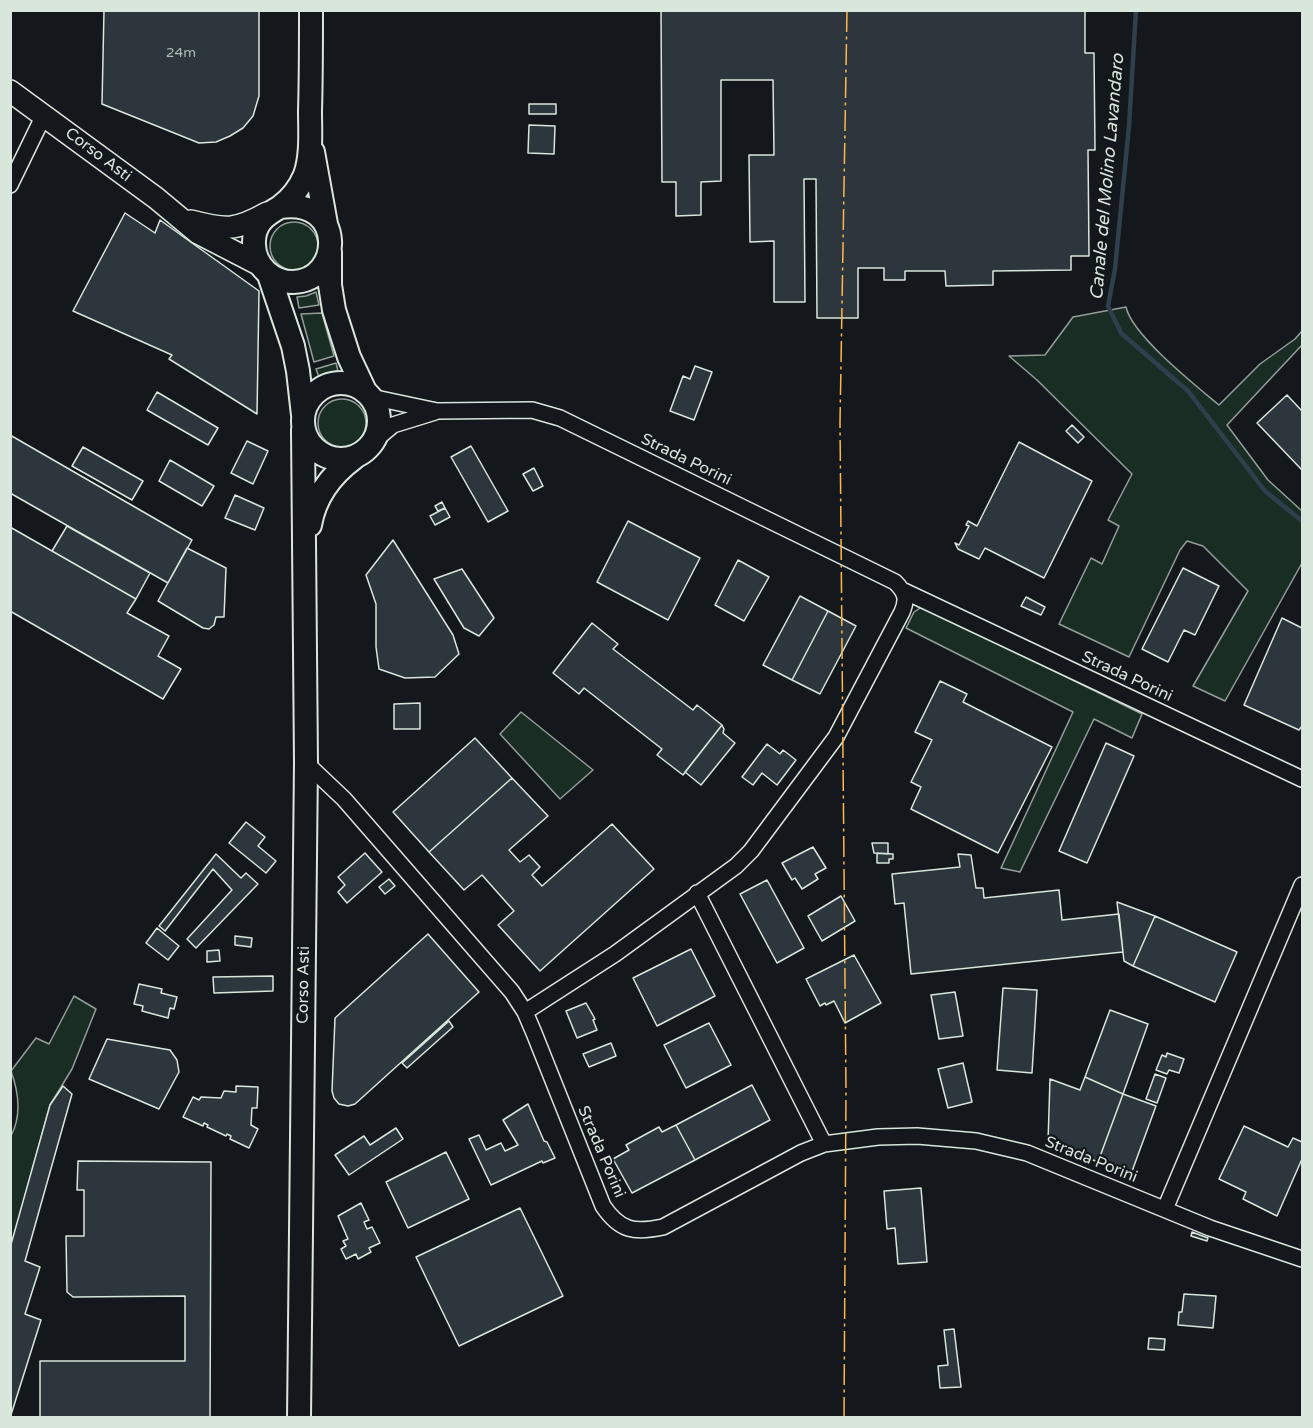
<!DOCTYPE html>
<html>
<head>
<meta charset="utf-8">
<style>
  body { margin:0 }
  #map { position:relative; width:1313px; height:1428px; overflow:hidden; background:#14181c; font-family:"Varela Round",sans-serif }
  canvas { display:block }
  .frame { position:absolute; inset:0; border:12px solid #d8e6dc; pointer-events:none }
</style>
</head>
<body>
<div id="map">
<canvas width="1313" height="1428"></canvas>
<div class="frame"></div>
</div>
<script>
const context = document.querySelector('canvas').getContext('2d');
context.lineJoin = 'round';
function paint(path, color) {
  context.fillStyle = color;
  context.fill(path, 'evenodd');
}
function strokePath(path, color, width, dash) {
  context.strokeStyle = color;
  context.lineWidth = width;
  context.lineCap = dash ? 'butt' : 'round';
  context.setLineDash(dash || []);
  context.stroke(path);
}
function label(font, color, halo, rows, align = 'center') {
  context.font = font + ' "Varela Round",sans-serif';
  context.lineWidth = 4.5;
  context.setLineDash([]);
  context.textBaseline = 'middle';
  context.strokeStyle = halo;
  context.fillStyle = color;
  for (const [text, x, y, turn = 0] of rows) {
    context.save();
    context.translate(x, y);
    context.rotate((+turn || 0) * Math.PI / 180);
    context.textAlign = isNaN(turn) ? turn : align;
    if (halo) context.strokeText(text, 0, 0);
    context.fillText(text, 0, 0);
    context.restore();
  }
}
const green = new Path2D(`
  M270 246a24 24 0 1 1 48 0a24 24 0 1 1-48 0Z
  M316,292L319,305L299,308L297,297L306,296Z
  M1126,307C1132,335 1195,385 1219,405L1260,364L1295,339L1302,331V345L1227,425L1268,480L1302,511V563L1225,701L1193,686L1248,591L1203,546L1187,541L1180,550L1129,657L1059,624L1091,558L1102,564L1119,526L1108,520L1132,474L1037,380L1009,356L1045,355L1073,317Z
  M322,313L334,356L314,362L301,314Z
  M336,363L338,371L319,377L316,369Z
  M318 423a24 24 0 1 1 48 0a24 24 0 1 1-48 0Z
  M920,608H926L1142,714L1132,738L1094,719L1020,872L1001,868L1073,712L906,628L914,612Z
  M521,712L593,770L560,799L500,734Z
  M74,996L96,1009L72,1069L50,1105L11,1248V1136C22,1115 19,1093 11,1071L36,1038L49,1044Z`);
paint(green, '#1a2d24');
strokePath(green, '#939e99', 1.5);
strokePath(new Path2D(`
  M1136,10L1129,126L1115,269L1108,306L1121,333L1188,391L1265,491L1302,521`), '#2f3f4d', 4.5);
const building = new Path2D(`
  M104,10H259V96L253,116L243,128L230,136L216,142L199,143L102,104Z
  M661,10H1085V53H1094L1095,150H1088L1089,256H1071V270L993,271V285L946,286L945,271H905V280H884V268H858V318H817L816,179H804L805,302H774V241L750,242L749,155H774L773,80H721V181L701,182V215L676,216V182H662Z
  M529,104H556V114H529Z
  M529,125L555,126L554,154L528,153Z
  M125,213L155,233L160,220L259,291L257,414L169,359L172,355L73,311Z
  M695,366L712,372L694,420L670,411L683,376L690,379Z
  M157,392L218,428L208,445L147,410Z
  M1287,395L1302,411V470L1257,423Z
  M1072,425L1084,437L1078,443L1066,431Z
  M10,435L192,540L168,583L10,493Z
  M247,441L268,451L253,484L231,473Z
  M1019,442L1092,481L1044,578L985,548L979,559L958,549L955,543L959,545L969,526L966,525L968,521L977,526Z
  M471,446L508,511L488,522L451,457Z
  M83,447L143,481L132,500L72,466Z
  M170,460L214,486L202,506L159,481Z
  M534,468L543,486L533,491L523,474Z
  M235,495L264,508L255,530L225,518Z
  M442,502L445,508L438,511L435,506Z
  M445,508L450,517L435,525L430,516Z
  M628,521L700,558L668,620L597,582Z
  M67,526L150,573L136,599L52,551Z
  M10,527L136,599L127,613L169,636L158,656L181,669L163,699L10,611Z
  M393,540L453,635L459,654L435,677L405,678L379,669L376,647V604L366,575Z
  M187,548L226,568L224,617H216L214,625L209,629L203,628L158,601Z
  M738,560L769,577L744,621L715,605Z
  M1183,568L1219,586L1195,635L1184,630L1168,662L1142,649Z
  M462,569L494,618L479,636L464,628L434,579Z
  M800,596L828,611L792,680L763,665Z
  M1026,597L1045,607L1041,615L1021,606Z
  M828,611L856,626L820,694L792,680Z
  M1282,618L1302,628V726L1299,730L1244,705Z
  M592,623L618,644L613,649L693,710L697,705L722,725L683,775L657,755L662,749L584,688L579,694L553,673Z
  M940,681L967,694L963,702L1052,747L998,853L911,809L921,787L911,782L932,740L915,732Z
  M420,703V729H394V704Z
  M722,725L724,729L723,733L735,743L701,785L685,772Z
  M475,738L512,778L429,852L393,812Z
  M1106,743L1134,756L1087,863L1059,851Z
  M767,744L780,754L783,750L796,760L777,785L762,773L753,785L742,777Z
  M512,778L548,816L509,850L520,862L529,855L540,867L532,875L542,886L612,824L654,869L540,971L498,925L514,911L482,875L464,890L429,852Z
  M246,822L265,837L258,846L276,861L266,873L229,843Z
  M872,843H888V854L874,853Z
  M813,847L826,868L815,874L818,879L802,889L795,878L792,880L782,863Z
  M365,853L382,872L347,903L338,892L345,885L338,877Z
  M877,853L893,854V859H889V863H877Z
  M216,854L241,878L246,873L258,884L196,948L187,939L232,890L213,869L165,931L159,926Z
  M958,854L971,855L976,888H983L984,898L1059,890L1062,920L1119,914L1123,952L911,974L904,903L895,904L892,874L960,867Z
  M389,879L395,886L385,894L379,887Z
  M767,880L804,948L777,963L740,894Z
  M841,896L855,921L822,941L808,916Z
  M1117,902L1155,916L1133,966L1124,961Z
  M1155,916L1237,952L1215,1002L1133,966Z
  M157,928L179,946L168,960L146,943Z
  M428,934L479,992L355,1104L348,1106L339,1104L334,1098L332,1091L335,1018Z
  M235,936L252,938L251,947L235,945Z
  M691,949L715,996L657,1026L633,978Z
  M219,950L220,961L207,962V951Z
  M854,955L881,1003L845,1023L834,1001L826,1005L825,1003L820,1006L806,979Z
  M273,976V991L214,993L213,977Z
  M139,984L162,989L161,993L177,997L174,1009L170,1008L168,1018L142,1011L143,1006L134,1004Z
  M1003,988L1037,990L1032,1073L997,1070Z
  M955,992L963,1036L939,1039L931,995Z
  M586,1003L595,1019L593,1020L597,1030L577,1038L566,1011Z
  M1110,1010L1148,1024L1123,1094L1085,1077Z
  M449,1021L453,1027L407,1068L402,1063Z
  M709,1023L731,1065L686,1088L664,1045Z
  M107,1039L170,1050L177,1060L179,1072L159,1109L89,1079Z
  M611,1043L616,1056L589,1067L583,1054Z
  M1167,1053L1184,1059L1179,1073L1169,1070L1167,1074L1156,1070L1162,1055L1166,1057Z
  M963,1063L972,1102L948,1108L938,1069Z
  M1155,1074L1166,1078L1157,1103L1146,1099Z
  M1085,1077L1123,1094L1098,1162L1048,1142L1050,1079L1080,1090Z
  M752,1085L770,1120L695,1160L676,1125Z
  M63,1086L72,1094L25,1261L40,1267L25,1314L41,1320L10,1418V1248L50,1105Z
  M236,1086L258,1087L257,1108H252L251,1125L258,1129L249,1148L230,1139L231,1136L227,1134L226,1136L207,1127L208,1125L204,1123L203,1126L183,1117L193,1097L199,1100L201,1097L221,1098L224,1091L236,1092Z
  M1123,1094L1156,1106L1131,1174L1098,1162Z
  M528,1104L544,1141L547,1142L555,1158L543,1163L542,1161L491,1185L469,1139L479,1135L486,1150L501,1143L505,1151L518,1145L503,1120Z
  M676,1125L695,1160L632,1193L613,1159L629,1150L626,1145L659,1127L662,1132Z
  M1244,1126L1288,1147L1293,1138L1302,1142V1159L1277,1216L1243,1199L1246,1192L1219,1179Z
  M396,1128L403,1139L349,1175L335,1155L364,1136L370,1145Z
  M446,1152L469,1199L408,1228L386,1182Z
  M78,1161L211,1162L210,1418L40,1417V1361H185V1296L73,1297L67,1292L66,1236H84V1190H77Z
  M921,1188L927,1262L898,1264L895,1228L887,1229L884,1191Z
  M361,1203L369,1220L364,1222L367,1229L372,1227L380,1243L369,1248L371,1252L358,1259L356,1254L346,1259L341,1249L346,1246L343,1241L348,1239L338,1216Z
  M520,1208L563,1296L459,1346L416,1257Z
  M1192,1232L1208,1238L1207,1241L1191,1236Z
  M1184,1294L1216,1296L1213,1328L1178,1325L1179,1312H1182Z
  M954,1329L961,1387L940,1388L938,1366L948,1365L944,1330Z
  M1149,1338L1165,1339L1164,1350L1148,1349Z`);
paint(building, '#2c363c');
strokePath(building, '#d8e6dc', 1.5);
const street = new Path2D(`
  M10,185L44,115
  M371,397L437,411L532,410L560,418L895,582C905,592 908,598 902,612L836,737L751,851L736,866L615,954L525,1012
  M374,441L393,425L435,412
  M904,591L1302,779
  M306,763L344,799L512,992L525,1012L534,1033L603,1206C620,1231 634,1233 663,1227L801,1153L824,1144L878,1137L917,1136L976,1141L1027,1153L1210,1228L1302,1259
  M697,893L824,1144
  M1165,1209L1302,885`);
const secondary = new Path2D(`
  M10,91L156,198L198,233L260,265
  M191,221C226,230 235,231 267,213`);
const primary = new Path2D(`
  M313,152L326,224
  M280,207C346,197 343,281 293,282C272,282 255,266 254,245C253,224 264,216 280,207C291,199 300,187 305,175C312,155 310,131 310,111C311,78 311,44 311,10
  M330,252V285L334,310L349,357L365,391
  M269,275L293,346L298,371L303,415
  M303 421a38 38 0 1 1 76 0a38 38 0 1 1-76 0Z
  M310,525C315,496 331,475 354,458
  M299,1418L306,763L303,430`);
strokePath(street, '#d8e6dc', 18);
strokePath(secondary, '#d8e6dc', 24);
strokePath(primary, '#d8e6dc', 26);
strokePath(street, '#14181c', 15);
strokePath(secondary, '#14181c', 21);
strokePath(primary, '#14181c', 22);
strokePath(new Path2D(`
  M844,1418L846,1092L840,423L847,10`), '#ffb74d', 1.5, [21, 4.5, 3, 4.5]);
label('14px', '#adbab4', null, [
  ["24m",181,53]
]);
label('16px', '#d8e6dc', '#14181c', [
  ["Corso Asti",98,155,37],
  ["Strada Porini",686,460,26],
  ["Strada Porini",1127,677,25],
  ["Corso Asti",304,985,-89],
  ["Strada Porini",601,1152,67],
  ["Strada Porini",1091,1160,22]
]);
label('italic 18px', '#d8e6dc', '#14181c', [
  ["Canale del Molino Lavandaro",1108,177,-85]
]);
</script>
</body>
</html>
